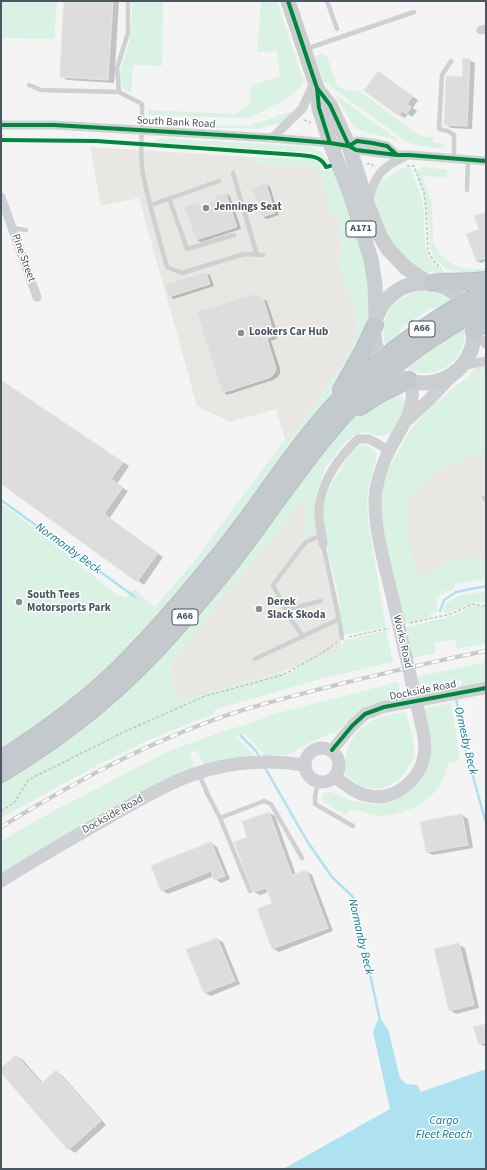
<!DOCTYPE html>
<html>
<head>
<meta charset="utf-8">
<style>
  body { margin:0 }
  #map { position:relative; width:487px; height:1170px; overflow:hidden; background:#f4f4f4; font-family:"Source Sans 3",sans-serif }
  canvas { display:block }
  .frame { position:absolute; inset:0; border:2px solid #4a5661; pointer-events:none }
</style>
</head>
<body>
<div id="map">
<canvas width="487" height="1170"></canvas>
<div class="frame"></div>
</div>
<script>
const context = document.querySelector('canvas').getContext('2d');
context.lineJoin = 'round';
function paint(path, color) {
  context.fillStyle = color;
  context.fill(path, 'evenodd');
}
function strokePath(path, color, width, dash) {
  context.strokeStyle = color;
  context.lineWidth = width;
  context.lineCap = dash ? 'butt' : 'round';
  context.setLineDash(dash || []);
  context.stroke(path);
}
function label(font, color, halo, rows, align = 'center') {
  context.font = font + ' "Source Sans 3",sans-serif';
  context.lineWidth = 3;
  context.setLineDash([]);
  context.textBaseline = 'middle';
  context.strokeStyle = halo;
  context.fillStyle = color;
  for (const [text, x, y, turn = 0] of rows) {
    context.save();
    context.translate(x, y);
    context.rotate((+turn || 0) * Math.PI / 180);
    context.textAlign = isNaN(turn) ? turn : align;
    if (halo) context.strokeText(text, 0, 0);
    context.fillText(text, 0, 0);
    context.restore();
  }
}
paint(new Path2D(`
  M90,147L253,157V163L317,167L333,216L339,217L341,224L342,230L339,235L343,250L338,258L358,323L355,338L342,365L288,442L285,439L276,409L230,422L197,406L139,198L101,206Z
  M486,353V570L412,584L402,499L429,431Z
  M303,494L320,504L322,535L343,656L329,657L179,702L169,665Z`), '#e8e7e3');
paint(new Path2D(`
  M1,1H57L54,39L1,38Z
  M132,1H163L162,66L133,65L131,93C108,84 128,55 130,38C132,26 132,13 132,1Z
  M261,1H277L304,82L296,92L288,98L251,117L239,118L148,115V110L236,114L250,104L251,86L280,76L277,51L257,52Z
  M321,53L327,56L337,85L347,91H360L417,134L427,137H433V142L445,144L444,149L414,145L403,139L324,82L315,57Z
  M334,94L400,141L362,131L355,128L352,124L343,108Z
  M290,112L293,115L283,122L257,129L159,126L155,123L248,126Z
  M160,138L312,147L322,153L329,163L327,164C322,157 319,154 310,152L152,143Z
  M253,157L312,159L319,162L322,171L332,169L351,215L370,281L367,326L350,363L333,392L230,531L133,645L81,693L50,718L1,750V503L42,534L119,597L121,595L125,598L134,589L156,608L159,602L193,563L285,439L288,442L342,365L355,338L358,323L338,258L343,250L339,235C342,228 342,224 339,217L333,216L317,167L253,163Z
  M410,167C414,178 419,189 422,200C429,232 414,257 450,275C429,277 398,258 388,239C385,232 382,223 379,216C374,202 369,191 382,179L385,180C394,174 399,168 410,167Z
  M422,167L448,170L446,178L422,175L432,204L433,243L441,255L449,262L457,266L469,269H486V275L447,270L435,259L430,247L428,217L424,193L416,171Z
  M420,291C432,291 442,294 451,301L439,309L431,308L400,328L399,337L386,346C377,319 393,296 420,291Z
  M465,325C468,359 439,383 406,369V366Z
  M486,369V450L437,471L408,501L410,550L414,565L423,577L452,560L486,557V579L455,584L454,588L450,591H444V594H440V597H436L438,612L430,613L431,617L403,624L395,589L380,511L383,484L389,468L411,429L423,415L457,385L473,373Z
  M395,393L403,398L406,404L393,433L390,435L388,433L385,436H381L365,432L353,435L342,446L326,467L315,497L313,532L299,543L297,542L305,533L307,503H301L169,665L179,702L283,671L285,677L304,664L327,654L342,651L343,641L386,630L393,662L320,679L214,710L215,713L144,742L98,765L1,818V781L293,485L350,420L369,405Z
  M360,445C368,446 373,447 377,454L367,496L368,521L386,627L343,635L338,594L324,535L322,505L332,483L352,451Z
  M486,591V603C471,599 458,610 445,614L443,609L445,604L459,596Z
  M475,605L486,607V643L457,649L455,639L434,643L435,653L410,659L403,628L453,616L469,607Z
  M486,662V684L462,689L461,680L444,682L446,691L419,697L415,677Z
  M398,682L402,699L361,710L335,733L333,732L303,746L290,754L263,757V753L245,734L236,736L255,756L205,766L202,761L197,750L190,753L194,766L193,769L115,806L1,875V841L57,809L169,751L224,731L257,721L274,714Z
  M451,703L460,760L448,763L444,778L440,785L433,794L414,808L392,815L378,816L350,809L346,815L325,803L322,799V796L325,793L331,792L352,801L374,804L391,802L409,792L418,783L424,709Z
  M406,712C409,726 417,744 413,758C413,761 411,764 409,766C395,794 364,796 344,773C346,731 367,716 406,712Z`), '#d9f2e3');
paint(new Path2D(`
  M379,1017L388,1029L400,1078L406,1084L417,1085L421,1092L486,1069V1169H283L390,1109L373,1032Z`), '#aee2f0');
paint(new Path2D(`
  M65,1H119L114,83L67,80L61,76Z
  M469,60L475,63L472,129L451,128L445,124Z
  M378,72L418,100L413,108L417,111L412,117L408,114L405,118L399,115Z
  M266,184L270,187L279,215L267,219L263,217Z
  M226,194L230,196L241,229L201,242L197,240V204L201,206L218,200Z
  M486,213V261L481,263L476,261L480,230Z
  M206,273L210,275L214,286L174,299L170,296Z
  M262,299L267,301L278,334L276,339L271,341L280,368V373L278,377L273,380L227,395L223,392Z
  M1,381L129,466L117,484L128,491L109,519L163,557L144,585L1,483Z
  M269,813L275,816L296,875L306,871L312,875L333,931L279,952L272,948L274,904L269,892L260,895L254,892L249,838Z
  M462,815L468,819L473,848L433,855L427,852Z
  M211,843L217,847L230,879L221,883L215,879L214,876L168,894L162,890Z
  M217,939L223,942L240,984L211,996L205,993Z
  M459,945L465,948L479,1008L456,1014L450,1010Z
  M486,1025V1046H484L479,1044Z
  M16,1056L22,1059L43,1083L56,1072L62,1075L106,1125L75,1153L69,1149L1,1072V1069Z`), '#0003');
strokePath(new Path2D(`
  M1,500L135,597
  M440,611L444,600L456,592L486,586
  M453,682L454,691
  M456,698L463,741L486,823
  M241,736L256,751L260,758
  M264,766L307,841L332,877L353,897L380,1020`), '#aee2f0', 2.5);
const building = new Path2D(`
  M64,1H113L108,80L60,77Z
  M463,58L470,59L467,126L444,125L446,76L462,77Z
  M378,71L413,96L407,104L411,107L406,114L402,111L399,116L364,91Z
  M266,183L275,213L262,217L252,188Z
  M226,193L237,227L196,240L184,207L197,202L198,206L216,200L215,196Z
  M486,212V258L476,261L466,234L479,229L474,216Z
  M206,272L210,284L169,297L165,285Z
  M255,294L263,298L273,331L272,336L267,339L275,365L276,370L273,375L269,378L222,393L197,312Z
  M1,380L123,462L111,479L123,487L104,514L158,553L137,582L1,484Z
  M269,812L292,875L306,870L328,928L272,949L257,909L272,903L266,888L253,892L234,842L247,837L242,822Z
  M462,814L468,845L426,852L420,822Z
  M211,842L225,876L214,880L211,871L161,891L151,866Z
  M217,938L235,981L204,993L186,950Z
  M459,943L474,1005L449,1011L434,949Z
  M486,1024V1042L479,1045L473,1027Z
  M16,1055L41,1083L56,1070L101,1121L68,1150L1,1073V1068Z`);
paint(building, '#ddddde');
strokePath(building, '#e5e6e7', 1);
const trunk = new Path2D(`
  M432,283C449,280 468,283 486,280
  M474,331L486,322
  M341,390L363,351L375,325
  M360,407L380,394L409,380
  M1,759C43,732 84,703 120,667C156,632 188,593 220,554C257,509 288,457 327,413C371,362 427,322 486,290
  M1,774C27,758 53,741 77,722C134,679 183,623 227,568C280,501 324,425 390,370C419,345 453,325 486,305`);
strokePath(trunk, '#b9bec3', 18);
strokePath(new Path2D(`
  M304,120L311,123
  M2,134L3,140
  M367,164L371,163L374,167
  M407,166H414L424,193L426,211L428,251L434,261L441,269
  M410,623L451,614L472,604L486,606
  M349,637L389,628
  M1,811L14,803L28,780L124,732L205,696L283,675L322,653L337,642`), '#bcc7c4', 1.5, [3, 2]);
strokePath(new Path2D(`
  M128,1V33L117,68L119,92L142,104C143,128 139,151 143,174C149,205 159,237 167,267L182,273L244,254L263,255
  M327,1L337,29
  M306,49L414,12
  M451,61L442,75L439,129L448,131L454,135V158
  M29,85L41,90L119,92
  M233,173L257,255
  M467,190L468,160
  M169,198L187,249L234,235
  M151,205L219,181
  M12,228L26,230
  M484,498L486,500
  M323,544L339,619L342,638
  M286,610L321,601
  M303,637L290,618L273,585L300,549L306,542L322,535
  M255,659L339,619
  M199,774L208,795L220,818L250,891
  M318,782L315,796V804L353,826
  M220,818L264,801L271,804L302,858`), '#ced0d2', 4.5);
strokePath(new Path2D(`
  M481,30L486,29
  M1,125H54L272,138L330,143L349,146L356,150L397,155H409L486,161
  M272,138L302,109L314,83
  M349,146L357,141L372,143L387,146L397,155
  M1,197L37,297
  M368,202C375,175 380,168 406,156
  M474,332L486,344
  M461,366L486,361
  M323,544C322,533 318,520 319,509C321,482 339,457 358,439H369L389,450`), '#ced0d2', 9);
strokePath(new Path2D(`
  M332,750L352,726L365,714L384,707L486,688`), '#ced0d2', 12);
strokePath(new Path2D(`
  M407,420L429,400L457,370
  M394,604C387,572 371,522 376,490C379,475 383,462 390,449C402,426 417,409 411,381
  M305 765a17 17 0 1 1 34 0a17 17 0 1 1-34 0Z
  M335,777C346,785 356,794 370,796C394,801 420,780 424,756C426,745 424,734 421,723
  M1,881C37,858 74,837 111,816C134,803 156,790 179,780C218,763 263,758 304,765`), '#ced0d4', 13);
strokePath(new Path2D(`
  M288,1L317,88L319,108L330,143L350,194L371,259L375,284L376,320
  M317,89L330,105L349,146L367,203L380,236L388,249L406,268L429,283
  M374 333a50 50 0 1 1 100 0a50 50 0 1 1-100 0Z`), '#caced1', 15);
strokePath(trunk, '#c4c9cd', 16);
const rail = new Path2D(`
  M1,827C76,781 155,738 240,711C275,700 312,691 348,682C394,671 439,660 486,651`);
strokePath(rail, '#c9cacc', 4);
strokePath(rail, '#fff', 2.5, [8]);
strokePath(new Path2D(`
  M394,604L421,723`), '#ced0d4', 13);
strokePath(new Path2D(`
  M288,1L317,88L319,108L330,143
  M317,88L330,105L349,146
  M1,125H54L272,138L330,143L349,146L356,150L397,155H409L486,161
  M1,140L96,141L299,155C311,156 321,156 326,167L330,166
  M349,146L357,141L372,143L387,146L397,155
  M332,750L352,726L365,714L384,707L486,688`), '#00873e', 4);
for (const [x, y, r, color] of [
  [206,208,4,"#868d94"],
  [241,333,4,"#868d94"],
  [19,602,4,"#868d94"],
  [259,609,4,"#868d94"]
]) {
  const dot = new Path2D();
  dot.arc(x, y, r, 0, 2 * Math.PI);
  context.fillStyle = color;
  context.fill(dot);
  strokePath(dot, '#fff', 1.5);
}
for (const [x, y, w] of [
  [361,229,30],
  [422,329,26],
  [185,617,26]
]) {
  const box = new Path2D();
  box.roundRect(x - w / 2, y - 8, w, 16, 3);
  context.fillStyle = '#fff';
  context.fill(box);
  strokePath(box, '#4a5661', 1);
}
label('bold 10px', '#4a5661', null, [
  ["A171",361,229],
  ["A66",422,329],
  ["A66",185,617]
]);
label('11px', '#4a5661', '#fff', [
  ["South Bank Road",176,123,3],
  ["Pine Street",23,258,70],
  ["Works Road",402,642,77],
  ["Dockside Road",423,691,-11],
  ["Dockside Road",113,815,-29]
]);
label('bold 11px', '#4a5661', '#fff', [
  ["Jennings Seat",214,208],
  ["Lookers Car Hub",249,333],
  ["South Tees",27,596],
  ["Motorsports Park",27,609],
  ["Derek",267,603],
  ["Slack Skoda",267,616]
], 'left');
label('italic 12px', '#0c7c9b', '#fff', [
  ["Normanby Beck",68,549,36],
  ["Ormesby Beck",465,741,77],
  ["Normanby Beck",360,937,77],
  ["Cargo",444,1121],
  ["Fleet Reach",444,1135]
]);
</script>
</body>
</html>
